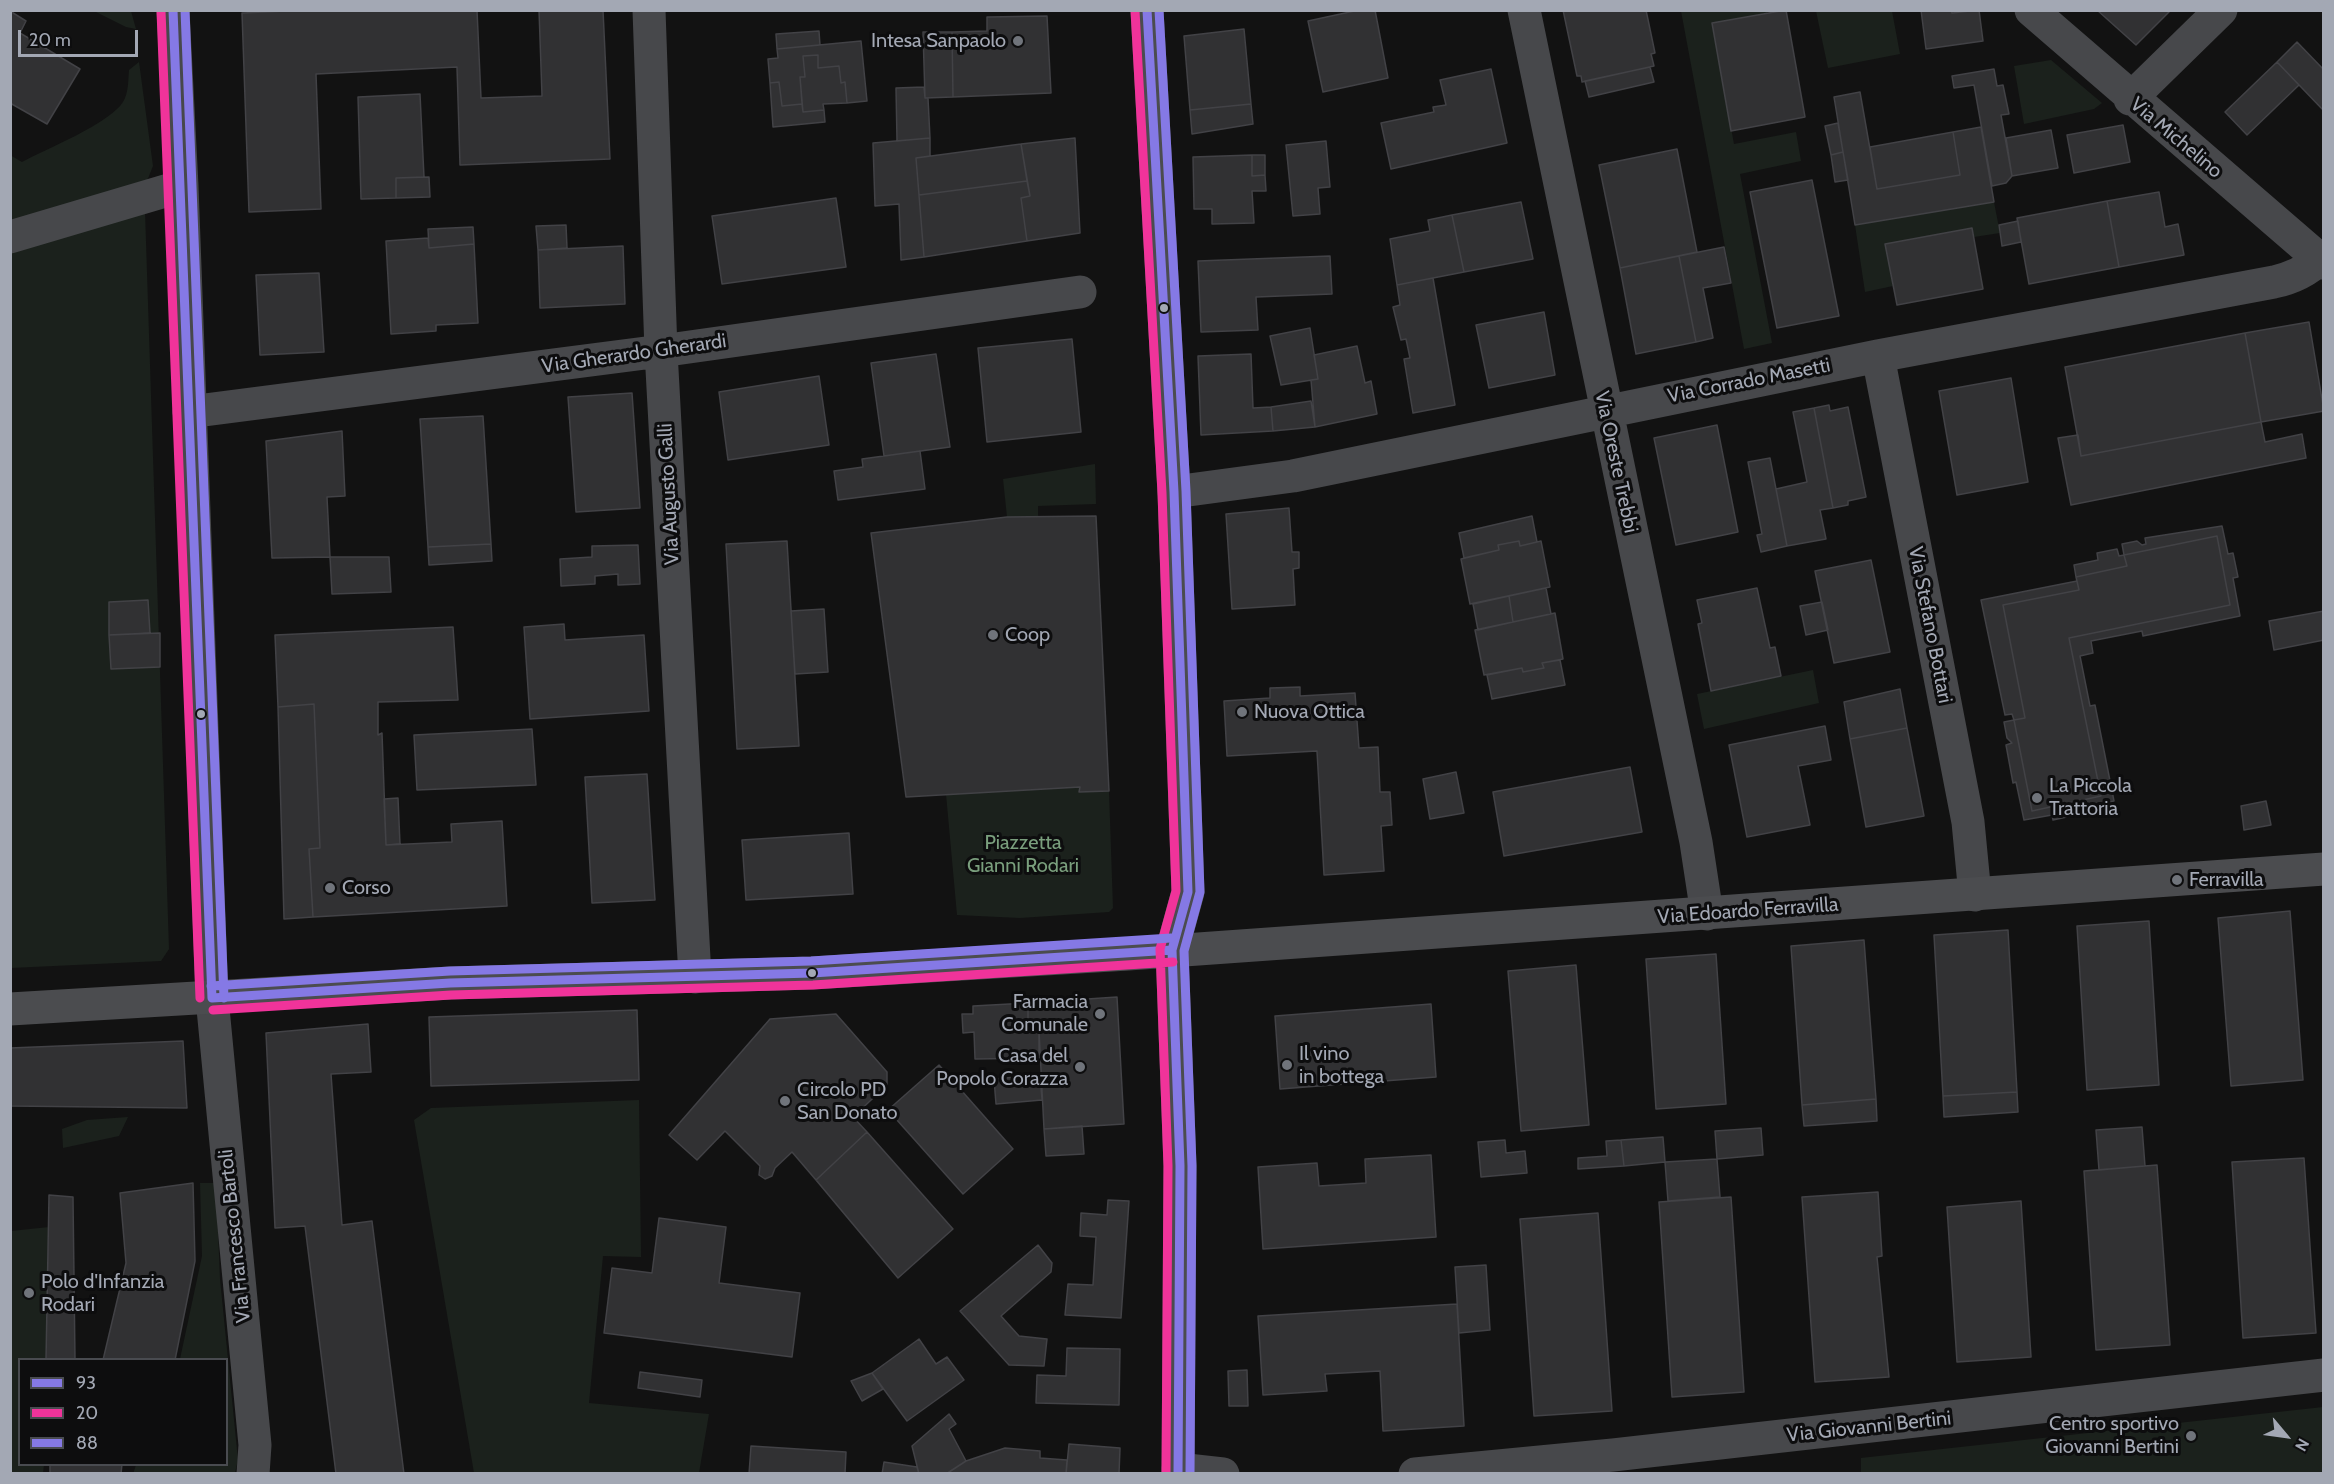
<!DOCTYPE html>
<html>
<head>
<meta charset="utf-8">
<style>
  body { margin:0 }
  #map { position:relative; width:2334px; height:1484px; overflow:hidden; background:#121212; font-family:Cabin,sans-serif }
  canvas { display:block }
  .frame { position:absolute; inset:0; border:12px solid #a3a8b4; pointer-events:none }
  .legend { position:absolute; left:18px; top:1358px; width:210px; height:108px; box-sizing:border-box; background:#0d0d0e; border:2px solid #494b50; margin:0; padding:8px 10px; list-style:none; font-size:18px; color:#a3a8b4 }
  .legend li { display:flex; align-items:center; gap:12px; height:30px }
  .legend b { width:30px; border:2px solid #494b50 }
  .north { position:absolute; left:2256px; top:1406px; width:60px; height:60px; -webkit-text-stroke:4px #0d0d0e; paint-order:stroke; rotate:119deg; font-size:16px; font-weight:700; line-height:24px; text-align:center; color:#a3a8b4 }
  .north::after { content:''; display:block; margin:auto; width:21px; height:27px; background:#a3a8b4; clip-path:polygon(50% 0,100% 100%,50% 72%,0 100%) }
  .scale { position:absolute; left:18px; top:30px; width:120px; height:27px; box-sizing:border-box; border:3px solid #a3a8b4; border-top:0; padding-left:8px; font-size:18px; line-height:21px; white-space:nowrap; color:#a3a8b4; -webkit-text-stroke:4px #0d0d0e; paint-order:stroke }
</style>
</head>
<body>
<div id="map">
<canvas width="2334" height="1484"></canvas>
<div class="frame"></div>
<ul class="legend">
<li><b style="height:8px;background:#8579e5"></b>93</li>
<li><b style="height:8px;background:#f0339a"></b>20</li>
<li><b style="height:8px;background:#8579e5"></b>88</li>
</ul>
<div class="north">N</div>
<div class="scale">20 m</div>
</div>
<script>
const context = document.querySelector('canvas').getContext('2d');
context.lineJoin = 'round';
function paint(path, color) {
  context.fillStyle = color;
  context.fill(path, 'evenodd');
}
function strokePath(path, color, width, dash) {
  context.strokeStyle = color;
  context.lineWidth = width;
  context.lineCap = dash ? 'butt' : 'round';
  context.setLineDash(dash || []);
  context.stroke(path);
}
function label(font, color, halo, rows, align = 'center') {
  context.font = font + ' Cabin,sans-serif';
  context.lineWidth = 6;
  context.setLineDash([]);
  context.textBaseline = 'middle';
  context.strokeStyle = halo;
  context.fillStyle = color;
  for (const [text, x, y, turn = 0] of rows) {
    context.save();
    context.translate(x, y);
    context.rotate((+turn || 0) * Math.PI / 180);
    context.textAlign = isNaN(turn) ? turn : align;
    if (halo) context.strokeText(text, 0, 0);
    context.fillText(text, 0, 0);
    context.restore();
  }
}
paint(new Path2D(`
  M94,11H131L136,29L126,27Z
  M1681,11H1767V13L1712,24L1734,144L1796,132L1801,161L1740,174L1772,343L1744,349Z
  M1816,11H1892L1900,54L1828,68Z
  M2051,60L2102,103L2094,109L2024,124L2014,66Z
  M139,62L153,166L147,181L11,224L10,155L22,162C46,149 109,124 123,102C129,92 128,80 129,70Z
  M1994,202L2000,233L1974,237L1972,228L1886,244L1893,286L1865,292L1855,225Z
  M145,211L169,949L161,961L11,968L10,253Z
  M1095,464L1096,504L1038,506V517H1007L1003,479Z
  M1813,670L1819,703L1704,729L1697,694Z
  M1080,787V792L1109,791L1113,908L1109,912L1020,918L957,915L946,794Z
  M639,1100L641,1257L603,1256L589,1403L709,1414L699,1473H474L414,1120L431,1108Z
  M128,1117L119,1136L63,1148L62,1129L87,1120Z
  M200,1183H216L220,1279L238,1460L235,1473L133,1474L136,1465L226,1464V1360L180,1359L202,1256Z
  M49,1227L46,1359L20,1360V1464L44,1465L43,1473L11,1474V1231Z
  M2323,1407V1473H1861V1458Z`), '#1b211c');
const building = new Path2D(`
  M477,10L481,98L542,96L539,10H603L610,159L460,165L457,67L316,74L321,209L249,212L242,13L308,10Z
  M1359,10H1375L1388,78L1323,92L1308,21Z
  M1563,10H1646L1655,53L1651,54L1654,66L1582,82L1581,76H1577Z
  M1786,10L1805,117L1731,131L1712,23Z
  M1921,10H1951L1952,13L1979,10L1983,41L1926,49Z
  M2097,10H2171L2136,45Z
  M10,11L26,21L20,33L80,69L47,124L10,103Z
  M1047,16L1051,93L953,97L952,32L987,31V17Z
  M1244,29L1251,104L1190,110L1184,36Z
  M819,31L820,45L777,49L776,34Z
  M923,32H952L953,97L925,98Z
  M861,41L867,101L847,103L845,82L841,83L839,66L818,68V55L803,56L805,77H800L802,104L782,106L779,82L770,83L768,59L778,58L777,49Z
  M2297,42L2324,70V111L2277,62Z
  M818,55V68L839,66L841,83L845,82L847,103L823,104L824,110L803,112L800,77H805L803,56Z
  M2277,62L2299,85L2247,135L2225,112Z
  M1650,67L1654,82L1589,97L1585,81Z
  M1491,69L1507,143L1391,169L1381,123L1434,112L1433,107L1446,105L1440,80Z
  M1994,69L1997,86L2003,85L2009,114L2001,115L2012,176L2006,183L1992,186L1974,85L1954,88L1952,76Z
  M779,82L782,106L802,104L803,112L824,110L825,122L773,127L770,83Z
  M924,87L925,98H928L930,138L897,141L896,88Z
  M1860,92L1877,189L1960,175L1953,132L1981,127L1994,202L1855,225L1834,97Z
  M420,94L424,177L396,178V198L361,199L358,97Z
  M1251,104L1253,124L1192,134L1190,110Z
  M1838,123L1843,152L1831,155L1825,126Z
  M2123,125L2130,162L2074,173L2067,135Z
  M2051,130L2058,168L2012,176L2006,138Z
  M1953,132L1960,175L1877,189L1870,147Z
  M930,138V156L916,158L924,257L901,260L899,204L875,206L873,143Z
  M1075,138L1080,233L1027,241L1021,198L1030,196L1021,144Z
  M1326,141L1330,187L1318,188L1320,214L1293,216L1286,145Z
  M1021,144L1027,181L919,195L916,158Z
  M1677,149L1697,252L1620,268L1599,165Z
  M1843,152L1848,180L1835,182L1831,155Z
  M1252,155V176L1265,175L1266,191H1252L1254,223L1212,224V209H1194L1193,157Z
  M1252,155H1265V175L1252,176Z
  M429,177L430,197L396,198V178Z
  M1812,180L1839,316L1777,328L1750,192Z
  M1027,181L1030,196L1021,198L1027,241L924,257L919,195Z
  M2159,192L2165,227L2178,224L2184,255L2119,267L2107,201Z
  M836,198L846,267L722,284L712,216Z
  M2107,201L2119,267L2029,284L2017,218Z
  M1521,202L1533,259L1464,272L1452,215Z
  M1452,215L1464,272L1397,285L1390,239L1430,231L1428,220Z
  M2018,221L2021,242L2002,246L1999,225Z
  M566,225L567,248L538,250L536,226Z
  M473,227L474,244L429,248L428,229Z
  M1972,228L1983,289L1897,305L1885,244Z
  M428,238L429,248L474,244L478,323L436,325V331L391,334L386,241Z
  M623,246L625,304L540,308L538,250Z
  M1724,247L1731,283L1703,288L1713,338L1696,342L1679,256Z
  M1330,256L1332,294L1256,297L1258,330L1201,332L1198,261Z
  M1679,256L1696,342L1636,354L1620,268Z
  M319,273L324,352L260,355L256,275Z
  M1433,278L1455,405L1413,413L1404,359L1410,358L1406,339L1401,340L1393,307L1400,305L1397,285Z
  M1544,312L1555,375L1489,388L1476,325Z
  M2309,322L2324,411L2261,422L2245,333Z
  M1310,328L1318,379L1281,385L1270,336Z
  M2245,333L2261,422L2081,456L2065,367Z
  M1072,339L1081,432L987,442L978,348Z
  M1357,346L1365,383L1371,381L1377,414L1315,427L1311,380L1318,379L1314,355Z
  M936,354L950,447L884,456L871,363Z
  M1251,354L1253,408L1271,407L1273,431L1201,435L1198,356Z
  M819,376L829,445L728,460L719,392Z
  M2011,378L2028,482L1957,495L1939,391Z
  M632,393L640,508L576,512L568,397Z
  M1311,401L1315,427L1273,431L1271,407Z
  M1829,405L1830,411L1848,407L1866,497L1848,501V505L1833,508L1814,408Z
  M1814,408L1833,508L1820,510L1826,539L1787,546L1776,489L1807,482L1793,412Z
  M483,416L491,544L428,547L420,419Z
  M2261,422L2265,442L2302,434L2306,458L2071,505L2058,438L2078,435L2081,456Z
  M1717,425L1738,532L1676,545L1654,438Z
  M342,431L345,496L327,497L330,557L272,558L266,441Z
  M920,451L925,489L838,500L834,471L863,467L862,459Z
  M1770,458L1787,546L1761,552L1757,535L1762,534L1748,462Z
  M1289,508L1292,552H1299V568L1293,569L1295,605L1232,609L1226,514Z
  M1096,516L1109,791L1079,792L1080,787L906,797L871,533L1007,517Z
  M1532,516L1537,542L1520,546L1519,541L1498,545L1499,550L1464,558L1459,533Z
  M2222,526L2228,554L2233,553L2238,577L2233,578L2240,616L2143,636L2142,631L2091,641L2093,653L2080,656L2090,706L2095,705L2114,801L2075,809L2076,815L2053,820L2052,815L2024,820L2016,782L2013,783L2006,745L2012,743L2007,738L2004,722L2014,720L2032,811L2101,796L2069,638L2230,605L2217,536L2124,555L2122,544L2137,541L2142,545L2146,544L2145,538Z
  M2217,536L2230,605L2069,638L2101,796L2032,811L2014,720L2025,718L2003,605L2079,590L2076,577L2127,566L2124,555Z
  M787,541L799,746L737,749L726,544Z
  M1519,541L1520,546L1541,541L1550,587L1470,604L1461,559L1499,550L1498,545Z
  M491,544L492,561L429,565L428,547Z
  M638,545L640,584L618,585V574L595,576V584L561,586L560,559L592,557V546Z
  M2117,549L2119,556L2124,555L2127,566L2076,577L2074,565L2098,560L2097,553Z
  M330,557H389L391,592L332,594Z
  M1871,560L1890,652L1834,663L1815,571Z
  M2077,581L2079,590L2003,605L2025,718L2014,720L2012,714L2005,715L1981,600Z
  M1546,588L1551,614L1513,622L1509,596Z
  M1757,588L1770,648L1775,647L1781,676L1711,691L1698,624L1702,623L1697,600Z
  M1509,596L1513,622L1478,630L1473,604Z
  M148,600L150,633L109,635V602Z
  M1822,602L1828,630L1806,635L1800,606Z
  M824,609L828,672L795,674L791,611Z
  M2324,611V640L2274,650L2269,621Z
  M1555,613L1563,659L1542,663L1544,668L1523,672L1522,668L1484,675L1475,630Z
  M564,624L565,640L644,635L649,711L530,719L524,627Z
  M453,627L458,700L378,702V735L382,733L386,845L452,842L451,824L502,821L507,906L313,917L309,849L320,848L314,704L278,707L275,635Z
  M160,633V667L111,669L109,635Z
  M1560,660L1565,685L1492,699L1487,675L1522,668L1523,672L1544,668L1542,663Z
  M1300,687V696L1355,693L1359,748L1378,747L1380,792H1390L1392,825L1381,826L1384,871L1324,875L1317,751L1227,756L1224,701L1270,698V688Z
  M1900,689L1907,728L1850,739L1844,702Z
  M314,704L320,848L309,849L313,917L284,919L278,707Z
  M1825,726L1831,760L1798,766L1810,825L1747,837L1729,745Z
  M1907,728L1924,816L1866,827L1850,739Z
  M532,729L536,785L417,790L414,735Z
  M1630,767L1642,832L1504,856L1493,792Z
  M1456,772L1464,813L1430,819L1423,779Z
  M647,774L655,900L592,903L585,777Z
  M398,798L400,844L386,845L384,799Z
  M2266,801L2271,825L2244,830L2241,806Z
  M849,833L853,894L746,900L742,840Z
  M2290,911L2303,1080L2231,1086L2218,918Z
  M2149,921L2159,1085L2087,1090L2077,926Z
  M2008,930L2017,1092L1943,1096L1934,935Z
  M1864,940L1876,1099L1802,1105L1791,946Z
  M1716,954L1726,1104L1656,1109L1646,959Z
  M1576,965L1589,1125L1521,1131L1508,971Z
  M1117,997L1124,1124L1044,1129L1039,1031H1028V1003Z
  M1028,1003V1031H1039V1058L975,1059L974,1032L963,1033L962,1014H973V1006Z
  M1431,1004L1436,1077L1280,1089L1275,1016Z
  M637,1010L639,1080L431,1086L429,1017Z
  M836,1014L887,1072V1085L853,1117L867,1132L816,1180L792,1152L775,1168L772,1176L765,1179L759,1175L760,1166L725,1131L697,1160L669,1135L770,1019Z
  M368,1024L371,1072L331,1074L342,1225L372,1221L404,1474H336L305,1226L275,1228L266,1033Z
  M183,1041L187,1108L10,1106V1048Z
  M939,1065L1013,1149L963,1194L888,1110Z
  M1040,1075L1042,1100L996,1104L994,1079Z
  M2017,1092L2018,1112L1944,1117L1943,1096Z
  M1876,1099L1877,1121L1804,1126L1802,1105Z
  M1082,1126L1084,1154L1046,1156L1044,1129Z
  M2142,1127L2145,1166L2099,1170L2096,1130Z
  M1761,1128L1763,1155L1717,1159L1715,1131Z
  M867,1132L953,1229L898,1278L816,1180Z
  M1663,1137L1665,1162L1624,1166L1621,1140Z
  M1505,1140L1506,1153L1525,1151L1527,1173L1481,1177L1478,1142Z
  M1621,1140L1624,1166L1578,1169V1158L1607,1156L1606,1141Z
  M1431,1155L1436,1237L1263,1249L1258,1167L1317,1163L1319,1186L1366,1183L1365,1159Z
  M2304,1158L2316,1333L2243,1338L2232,1162Z
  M1717,1159L1720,1197L1668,1201L1665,1162Z
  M2157,1165L2170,1345L2096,1350L2084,1171Z
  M193,1183L195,1261L175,1360H103L126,1263L120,1193Z
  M1878,1192L1882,1256L1877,1257L1889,1377L1815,1382L1802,1197Z
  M49,1195L73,1197L75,1360H46Z
  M1731,1197L1744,1392L1672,1397L1659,1202Z
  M1108,1200L1129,1201L1121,1318L1065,1315L1068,1284L1093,1285L1096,1237L1080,1236L1081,1213L1107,1215Z
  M2021,1201L2031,1357L1957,1362L1947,1207Z
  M1598,1213L1612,1411L1534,1416L1520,1219Z
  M659,1218L726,1227L719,1283L800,1293L792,1357L604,1333L612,1268L652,1273Z
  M1038,1245L1052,1263L1051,1272L1001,1316L1019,1336L1047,1339L1044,1366L1009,1365L960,1311Z
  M1486,1265L1490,1330L1459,1333L1455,1267Z
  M1457,1304L1464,1426L1383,1431L1380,1371L1325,1374L1327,1391L1263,1395L1258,1316Z
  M919,1339L936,1364L947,1357L964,1380L907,1421L872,1373Z
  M1067,1348L1120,1349L1119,1405L1036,1403L1037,1375L1066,1376Z
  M1247,1370L1248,1406H1229L1228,1371Z
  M640,1372L702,1380L700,1397L638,1388Z
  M872,1373L883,1389L862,1401L851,1381Z
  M949,1414L956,1424L949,1429L966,1461L946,1474H919L912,1446Z
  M1069,1444L1120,1448L1119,1474H1066Z
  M751,1446L846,1452L845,1474H749Z
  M1005,1448L1040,1451V1458L1067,1460L1066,1474H946L966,1461Z
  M884,1462L917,1467L919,1474H882Z
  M50,1464H122L121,1474H50Z`);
paint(building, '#313133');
strokePath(building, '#424246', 1.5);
strokePath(new Path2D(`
  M173,10L182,186L212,998L255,1445L253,1474
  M649,10L661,351L695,977
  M1524,10L1696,842L1707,914
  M2031,10L2324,263
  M2130,99L2221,10
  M10,237L182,186
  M1878,356L1968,822L1975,895
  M189,412L661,351L1080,292
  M1174,492L1293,476L1878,356L2274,282C2292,278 2306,272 2319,259
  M1178,1469L1223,1474
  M1415,1474L1613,1455L2324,1375`), '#47484b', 33);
strokePath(new Path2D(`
  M1147,10L1174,492L1188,892L1172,950L1180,1166L1178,1474
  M10,1009L450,983L812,973L1128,954L2324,869`), '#4b4c4f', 33);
strokePath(new Path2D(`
  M173,10L212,998
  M1147,10L1174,492L1188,892L1172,950L1180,1166L1178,1474
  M212,998L450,983L812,973L1172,950`), '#8579e5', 9);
strokePath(new Path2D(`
  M161,11L200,998
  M1135,11L1162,493L1176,891L1160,949L1168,1166L1166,1474
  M213,1010L451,995L813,985L1173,962`), '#f0339a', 9);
strokePath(new Path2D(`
  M185,10L224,998
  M1159,10L1186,491L1200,892L1184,951L1192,1166L1190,1474
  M211,986L450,971L811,961L1171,938`), '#8579e5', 9);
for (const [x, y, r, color] of [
  [1018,41,6,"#70747b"],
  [1164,308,5,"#a3a8b4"],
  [993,635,6,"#70747b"],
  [1242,712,6,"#70747b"],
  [201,714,5,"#a3a8b4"],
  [2037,798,6,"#70747b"],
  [2177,880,6,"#70747b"],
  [330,888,6,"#70747b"],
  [812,973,5,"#a3a8b4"],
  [1100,1014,6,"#70747b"],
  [1287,1065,6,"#70747b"],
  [1080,1067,6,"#70747b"],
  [785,1101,6,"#70747b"],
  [29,1293,6,"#70747b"],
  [2191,1436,6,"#70747b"]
]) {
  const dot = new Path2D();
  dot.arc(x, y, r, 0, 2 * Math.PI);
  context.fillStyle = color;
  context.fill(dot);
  strokePath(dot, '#0d0d0e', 2);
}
label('20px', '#a3a8b4', '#0d0d0e', [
  ["Intesa Sanpaolo",1006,41,"right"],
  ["Coop",1005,635],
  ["Nuova Ottica",1254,712],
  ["La Piccola",2049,786],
  ["Trattoria",2049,809],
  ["Ferravilla",2189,880],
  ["Corso",342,888],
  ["Farmacia",1088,1002,"right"],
  ["Comunale",1088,1025,"right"],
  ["Il vino",1299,1054],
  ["in bottega",1299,1077],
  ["Casa del",1068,1056,"right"],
  ["Popolo Corazza",1068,1079,"right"],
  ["Circolo PD",797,1090],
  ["San Donato",797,1113],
  ["Polo d'Infanzia",41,1282],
  ["Rodari",41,1305],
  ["Centro sportivo",2179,1424,"right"],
  ["Giovanni Bertini",2179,1447,"right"]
], 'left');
label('20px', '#a3a8b4', '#0d0d0e', [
  ["Via Michelino",2176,138,40],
  ["Via Gherardo Gherardi",634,354,-8],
  ["Via Corrado Masetti",1749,381,-11],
  ["Via Oreste Trebbi",1616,462,78],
  ["Via Augusto Galli",669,494,-93],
  ["Via Stefano Bottari",1930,625,79],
  ["Via Edoardo Ferravilla",1748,911,-4],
  ["Via Francesco Bartoli",235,1236,-96],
  ["Via Giovanni Bertini",1869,1427,-6]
]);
label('20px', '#7a9f7d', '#0d0d0e', [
  ["Piazzetta",1023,843],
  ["Gianni Rodari",1023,866]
]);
</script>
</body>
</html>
